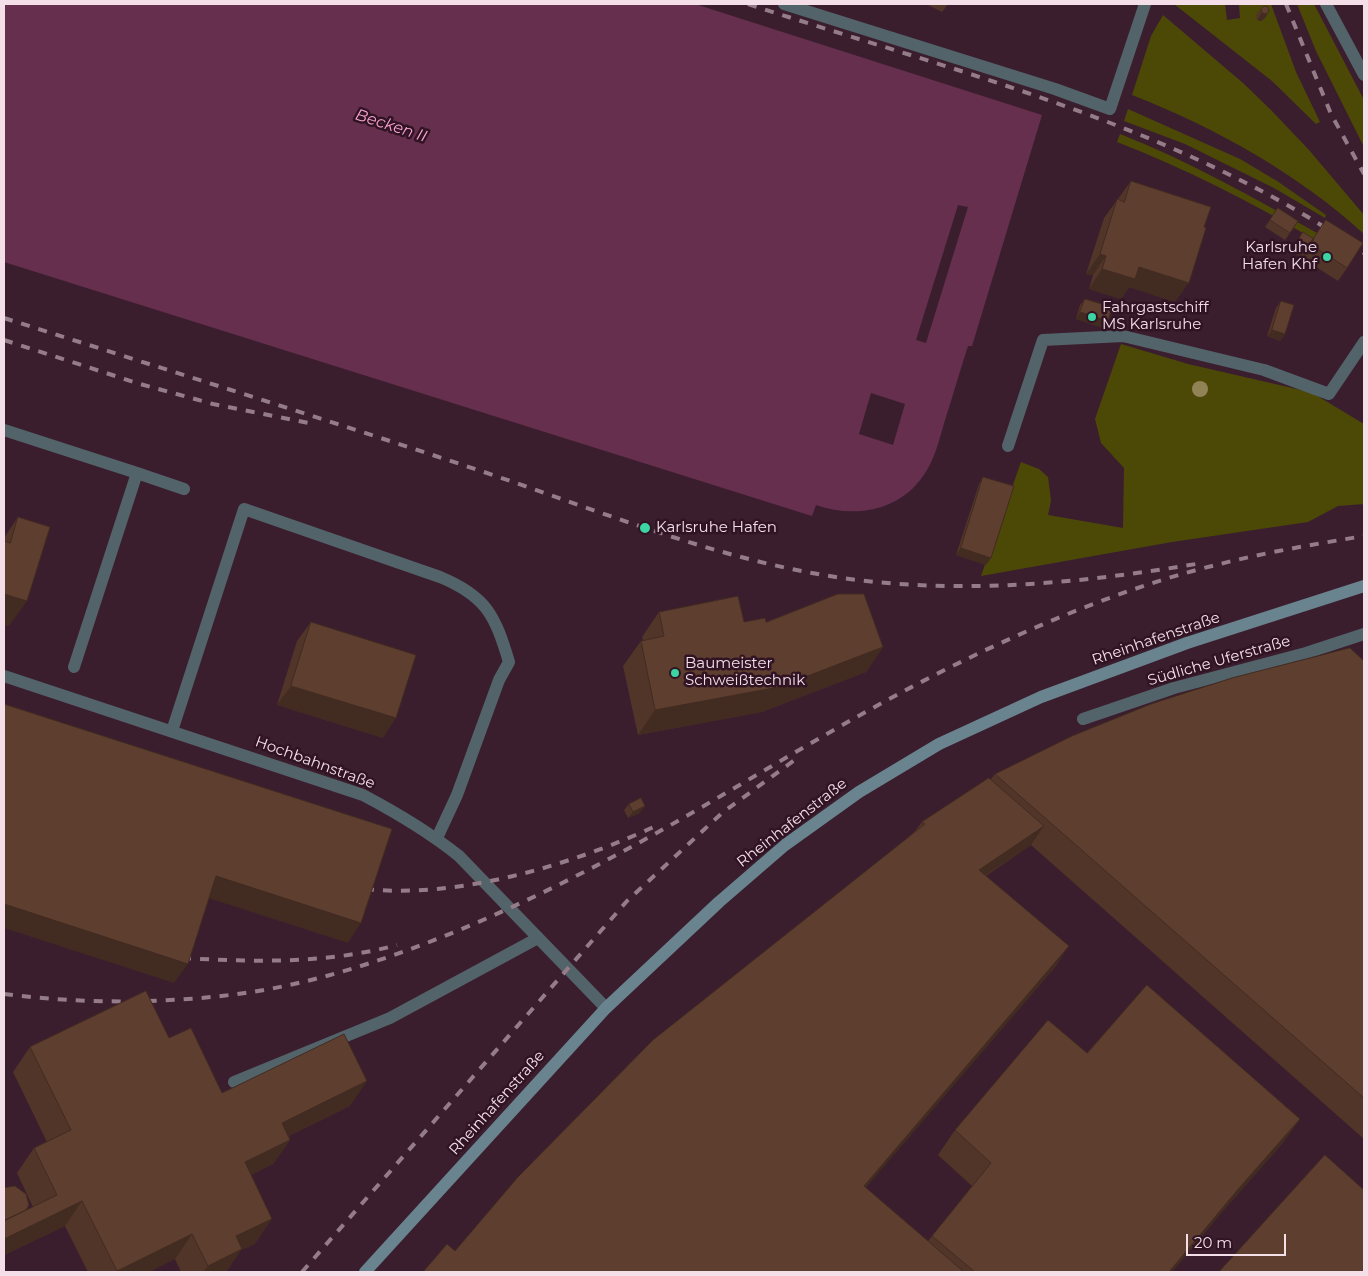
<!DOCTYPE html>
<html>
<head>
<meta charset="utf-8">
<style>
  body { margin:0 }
  #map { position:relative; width:1368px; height:1276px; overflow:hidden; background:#3b1e2e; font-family:Montserrat,sans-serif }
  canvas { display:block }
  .frame { position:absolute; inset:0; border:5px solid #f4dfe9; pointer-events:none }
  .scale { position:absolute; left:1186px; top:1234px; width:100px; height:22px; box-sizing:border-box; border:2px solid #f4dfe9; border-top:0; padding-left:6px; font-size:15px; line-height:18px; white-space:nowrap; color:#f4dfe9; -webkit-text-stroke:4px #301424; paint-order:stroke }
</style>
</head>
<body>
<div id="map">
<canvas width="1368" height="1276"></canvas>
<div class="frame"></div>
<div class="scale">20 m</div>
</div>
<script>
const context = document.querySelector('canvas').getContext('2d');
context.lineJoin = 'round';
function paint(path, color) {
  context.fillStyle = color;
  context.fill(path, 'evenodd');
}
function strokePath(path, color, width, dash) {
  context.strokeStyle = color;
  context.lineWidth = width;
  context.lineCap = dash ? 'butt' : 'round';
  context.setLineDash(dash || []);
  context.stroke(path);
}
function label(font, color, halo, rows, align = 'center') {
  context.font = font + ' Montserrat,sans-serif';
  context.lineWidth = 5;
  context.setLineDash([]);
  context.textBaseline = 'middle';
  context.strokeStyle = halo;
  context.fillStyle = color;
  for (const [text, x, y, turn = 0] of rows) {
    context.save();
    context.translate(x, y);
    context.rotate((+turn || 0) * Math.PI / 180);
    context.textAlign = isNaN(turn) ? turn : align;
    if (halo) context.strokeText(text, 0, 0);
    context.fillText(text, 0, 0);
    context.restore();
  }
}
paint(new Path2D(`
  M1174,4H1225L1227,20L1240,18L1239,4H1271L1296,72L1320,122L1316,124L1272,81Z
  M1297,4H1314L1364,100V147L1316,51Z
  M1163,15L1243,83L1271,110L1309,150L1364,215V234C1297,173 1216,128 1132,95L1151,36Z
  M1128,109L1240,159L1277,181L1326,215L1325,218L1274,188L1185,144L1124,121Z
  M1120,134C1189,161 1252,197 1317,233L1313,239C1250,201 1186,169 1117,142Z
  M1121,344L1188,364L1301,390L1314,394L1364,424V504L1338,506L1308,522L1172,542L981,576L1021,462L1039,469L1048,477L1051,501L1048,515L1123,528L1124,468L1101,443L1095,419Z`), '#4c4907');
paint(new Path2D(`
  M4,4H695L1042,115L972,346H968C960,371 953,395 945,420C940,437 936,455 927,470C903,511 856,519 816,505L812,516L4,262Z`), '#662f4e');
paint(new Path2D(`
  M958,205L968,207L926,343L916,340Z
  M871,393L905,404L893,445L859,434Z`), '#3b1e2e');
strokePath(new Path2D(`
  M784,4L1055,89L1110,109L1145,4
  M1326,4L1364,75
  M4,430L137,473
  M1008,446L1043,340L1123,336L1264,370L1329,394L1364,342
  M74,667L137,473L184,489
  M1083,719L1174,688L1306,653L1364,634
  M172,731L244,509L440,577C486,596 495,615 509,662L499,680L457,795L437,838
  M234,1082L390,1018L538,938`), '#53636a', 12);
strokePath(new Path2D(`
  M4,676L363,795C397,813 429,832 459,856L606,1008`), '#53636a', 12);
strokePath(new Path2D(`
  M365,1272L606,1008L719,902L785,845L859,792L939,744L1041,697L1187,643L1364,586`), '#69848f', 12);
strokePath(new Path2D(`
  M748,4C959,73 1179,125 1364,253
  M1286,4L1331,114L1364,174
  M4,318C164,369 325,419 484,472C603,512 718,560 842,578C963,595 1083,583 1202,563
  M4,340L140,384L213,404L314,424
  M365,889C460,899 575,864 660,824
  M182,958C255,962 326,964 397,945
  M4,994C83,1004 166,1004 245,993C380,974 535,901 653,835C758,776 859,711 967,659C1045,621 1136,584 1220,564C1267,552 1316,544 1364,536
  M302,1272L627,901L722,813L796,759`), '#957c89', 4, [9, 9]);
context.fillStyle = '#928356';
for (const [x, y] of [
  [1200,389]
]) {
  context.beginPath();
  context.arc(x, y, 8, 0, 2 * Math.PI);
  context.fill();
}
paint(new Path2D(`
  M926,4H948L942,12Z
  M1261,9L1265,18L1261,21L1257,20L1256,15Z
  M1131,181L1175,302L1129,287L1121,299L1089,289L1093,275L1086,274L1104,218Z
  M1278,208L1290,233L1285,240L1265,227Z
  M1326,220L1347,268L1338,281L1291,251L1303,232L1313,239Z
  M1085,299L1108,321L1103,328L1076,319L1080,305Z
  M1281,301L1285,334L1280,341L1267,336L1276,308Z
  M983,477L986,565L956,555L979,484Z
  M18,517L9,626L4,625V538Z
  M659,612L744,622H766L883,647L866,672L762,712L638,735L623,666L641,641H643L642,637Z
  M311,622L383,738L277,705L297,641Z
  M1364,661V1139L1031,845L986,876L1056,966L865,1188L928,1241L972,1186L938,1155L955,1130L1087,1053L1300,1119L1282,1144L1222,1212L1172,1272H423L455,1251L915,831L922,822L991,779L995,774Z
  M629,804L640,813L628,818L624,810Z
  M169,1038L222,1093L350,1106L289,1136L290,1140L273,1164L251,1175L255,1244L241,1250L226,1272H181L175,1259L149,1272H88L65,1226L4,1255V1188L26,1210L33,1207L17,1173L34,1148L47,1142L13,1072L30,1047Z`), '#513528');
paint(new Path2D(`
  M1269,11L1265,18L1261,21L1257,20L1262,13Z
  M1100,254L1106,256L1093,275L1086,274Z
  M1139,267L1189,283L1175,302L1129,287L1121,299L1089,289L1102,269Z
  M1080,312L1108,321L1103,328L1076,319Z
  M1272,330L1285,334L1280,341L1267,336Z
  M961,548L991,558L986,565L956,555Z
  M4,594L27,601L9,626L4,625Z
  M883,647L866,672L762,712L638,735L655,710Z
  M291,686L396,718L383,738L277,705Z
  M645,806L640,813L628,818L633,812Z
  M1044,826L1031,845L965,889L979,870Z
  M216,876L361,923L348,943L202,896Z
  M4,904L188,964L174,983L4,928Z
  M1069,946L1056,966L850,1206L864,1186Z
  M367,1081L350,1106L264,1148L282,1123Z
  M1300,1119L1282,1144L1222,1212L1172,1272H1169L1240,1187Z
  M290,1140L273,1164L227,1187L245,1162Z
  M82,1201L65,1226L4,1255V1239Z
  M272,1219L255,1244L241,1250L226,1272H203L208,1266L236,1236Z
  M192,1234L175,1259L149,1272H116Z`), '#422b21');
const building = new Path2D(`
  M1264,6L1268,7L1269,11L1266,14L1262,13L1261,9Z
  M1131,181L1211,207L1204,227L1206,228L1189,283L1139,267L1135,279L1102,269L1106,256L1100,254L1117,199L1124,202Z
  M1278,208L1298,221L1290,233L1270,220Z
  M1326,220L1363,243L1347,268L1310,244Z
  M1303,232L1314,239L1306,251L1296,244Z
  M1085,299L1112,307L1108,321L1080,312Z
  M1281,301L1294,305L1285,334L1272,330Z
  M983,477L1014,486L991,558L961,548Z
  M18,517L50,527L27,601L4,594V541L10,543Z
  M838,594H864L883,647L779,687L655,710L641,641L664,636L659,612L738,596L744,622L765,618L766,622Z
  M311,622L416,655L396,718L291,686Z
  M1350,648L1364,661V1098L995,774L1072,736L1151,704L1232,678Z
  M4,704L392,829L361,923L216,876L188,964L4,904Z
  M989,778L1044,826L979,870L1069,946L864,1186L964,1272H423L447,1244L455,1251L518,1177L653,1040L925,824L922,822Z
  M641,798L645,806L633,812L629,804Z
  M1147,985L1300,1119L1240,1187L1169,1272H975L932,1236L991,1163L955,1130L1048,1020L1087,1053Z
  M146,991L169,1038L191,1028L222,1093L344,1034L367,1081L282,1123L290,1140L245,1162L272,1219L236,1236L242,1249L208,1266L192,1234L117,1271L82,1201L4,1239V1221L57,1195L34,1148L71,1130L30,1047Z
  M1325,1155L1364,1190V1272H1219Z
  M15,1186L26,1194L29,1205L26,1210L5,1220H4V1188Z`);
paint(building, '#5e3e2f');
strokePath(building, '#422b21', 1);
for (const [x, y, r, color] of [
  [1327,257,5,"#3dd4a3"],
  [1092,317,5,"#3dd4a3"],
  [645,528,6,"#3dd4a3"],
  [675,673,5,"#3dd4a3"]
]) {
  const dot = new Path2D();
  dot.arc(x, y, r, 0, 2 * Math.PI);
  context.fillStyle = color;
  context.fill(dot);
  strokePath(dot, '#301424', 2);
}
label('15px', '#f4dfe9', '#301424', [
  ["Karlsruhe",1317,248,"right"],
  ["Hafen Khf",1317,265,"right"],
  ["Fahrgastschiff",1102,308],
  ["MS Karlsruhe",1102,325],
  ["Karlsruhe Hafen",656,528],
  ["Baumeister",685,664],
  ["Schweißtechnik",685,681]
], 'left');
label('15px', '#f4dfe9', '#301424', [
  ["Rheinhafenstraße",1156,639,-19],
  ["Südliche Uferstraße",1219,661,-16],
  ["Hochbahnstraße",315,763,20],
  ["Rheinhafenstraße",792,823,-38],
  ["Rheinhafenstraße",497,1103,-48]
]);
label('italic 16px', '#faa3d2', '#301424', [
  ["Becken II",391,126,18]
]);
</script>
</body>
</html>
